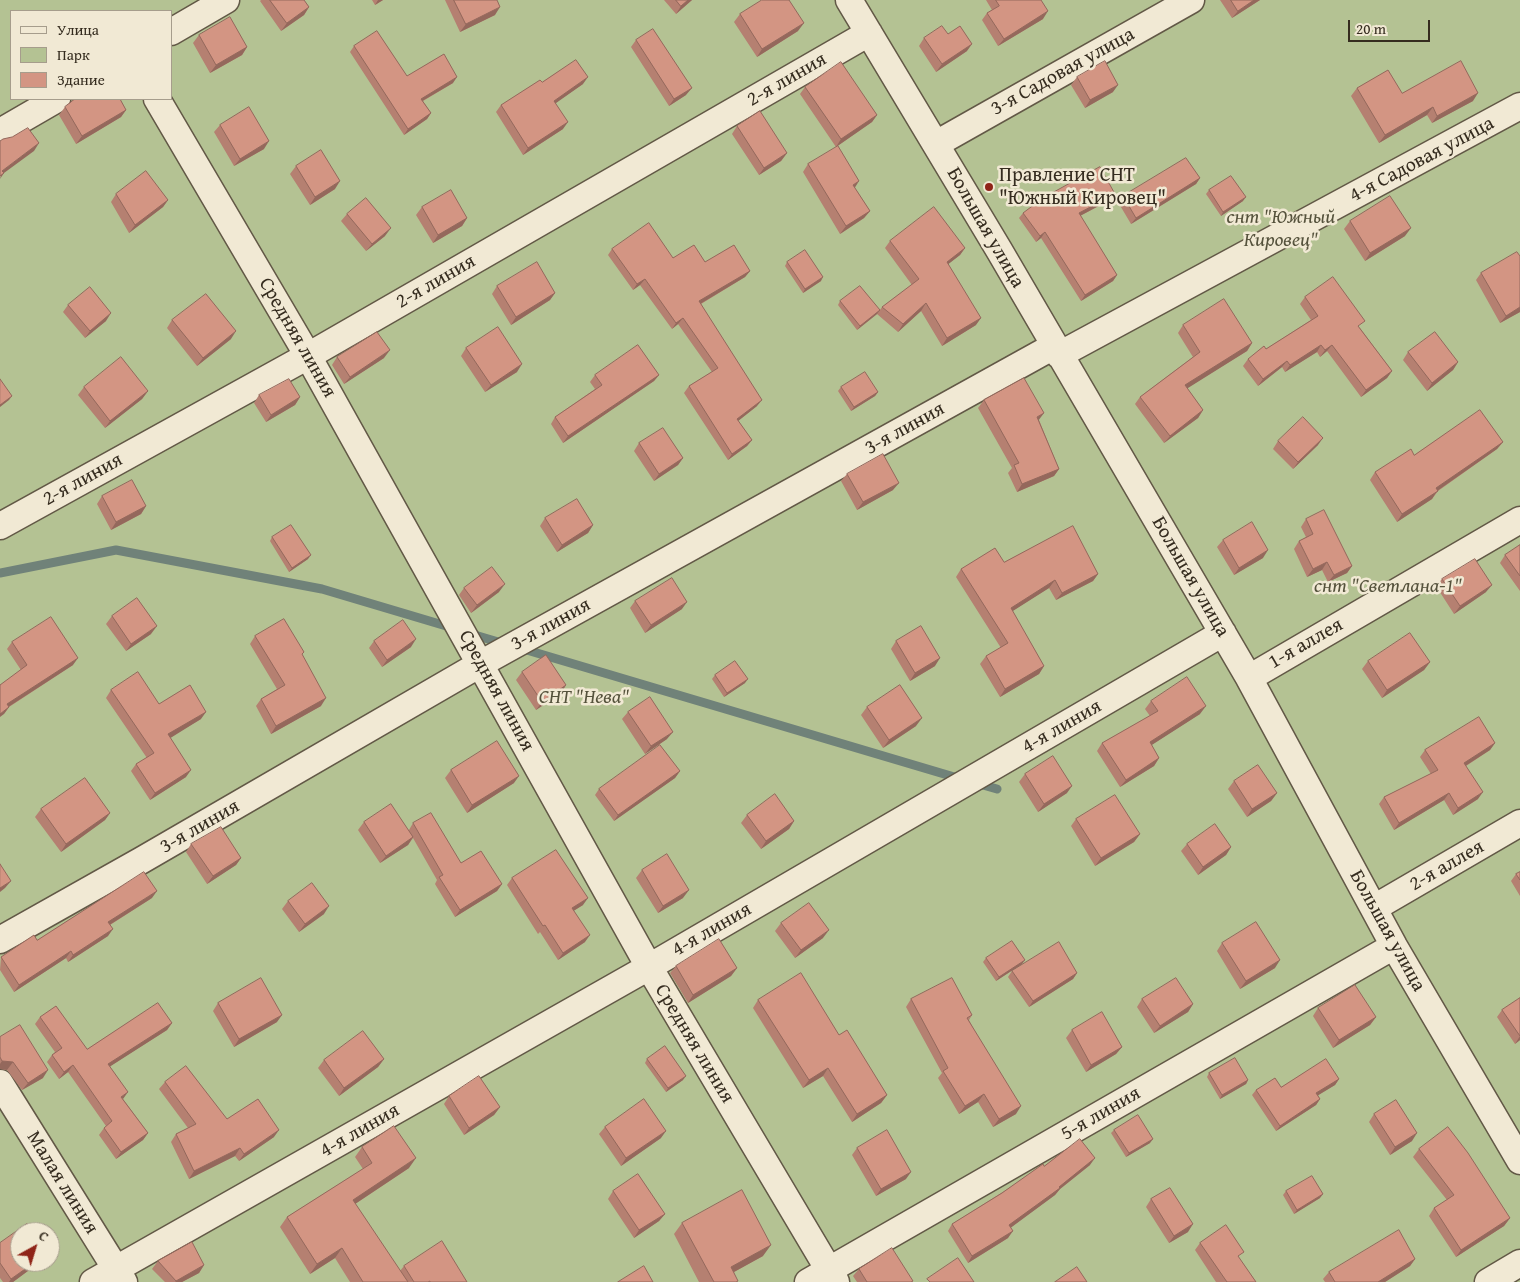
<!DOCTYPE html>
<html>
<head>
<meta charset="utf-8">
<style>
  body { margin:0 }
  #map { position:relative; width:1520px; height:1282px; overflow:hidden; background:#eaddbd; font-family:"Gentium Book Plus",serif }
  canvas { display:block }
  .legend { position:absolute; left:10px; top:10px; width:162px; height:90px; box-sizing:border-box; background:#f1e9d4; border:1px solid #a69d8c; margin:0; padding:6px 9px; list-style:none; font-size:15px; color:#352c1f }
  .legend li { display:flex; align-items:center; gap:10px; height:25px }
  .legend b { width:25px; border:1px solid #a69d8c }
  .north { position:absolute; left:10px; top:1222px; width:50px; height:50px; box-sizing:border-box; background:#f1e9d4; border:1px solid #a69d8c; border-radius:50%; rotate:39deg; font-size:14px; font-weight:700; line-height:20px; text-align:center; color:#352c1f }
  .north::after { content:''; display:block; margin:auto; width:18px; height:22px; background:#8f2418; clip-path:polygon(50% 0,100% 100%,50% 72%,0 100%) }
  .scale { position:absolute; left:1348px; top:20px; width:82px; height:22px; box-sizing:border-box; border:2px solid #352c1f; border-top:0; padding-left:6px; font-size:15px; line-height:18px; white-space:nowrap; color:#352c1f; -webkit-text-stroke:4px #f1e9d4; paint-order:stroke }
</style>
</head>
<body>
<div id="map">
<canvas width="1520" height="1282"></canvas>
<ul class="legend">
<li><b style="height:6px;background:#f1e9d4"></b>Улица</li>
<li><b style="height:14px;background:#b4c293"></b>Парк</li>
<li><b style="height:14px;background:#d39583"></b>Здание</li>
</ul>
<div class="north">С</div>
<div class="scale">20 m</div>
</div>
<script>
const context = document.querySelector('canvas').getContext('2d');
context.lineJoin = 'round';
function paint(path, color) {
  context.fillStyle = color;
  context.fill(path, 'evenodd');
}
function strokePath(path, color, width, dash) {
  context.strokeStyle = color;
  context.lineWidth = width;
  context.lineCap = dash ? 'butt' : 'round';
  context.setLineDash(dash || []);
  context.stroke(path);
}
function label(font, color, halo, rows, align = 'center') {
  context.font = font + ' "Gentium Book Plus",serif';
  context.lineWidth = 5;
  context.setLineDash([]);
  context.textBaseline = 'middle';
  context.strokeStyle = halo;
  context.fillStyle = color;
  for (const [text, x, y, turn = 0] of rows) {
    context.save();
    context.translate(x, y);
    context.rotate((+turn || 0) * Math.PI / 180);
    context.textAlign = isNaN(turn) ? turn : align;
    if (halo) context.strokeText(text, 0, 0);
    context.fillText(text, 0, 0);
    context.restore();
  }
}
paint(new Path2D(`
  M0,0H1520V1282H0ZM11,11H171V99H11ZM20,1232H50V1262H20Z`), '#b4c293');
strokePath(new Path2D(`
  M0,573L116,550L322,589L453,628
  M468,633L505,644
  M520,648L961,779
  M976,783L997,789`), '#708279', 9);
const minor = new Path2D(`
  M849,0L999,250L1249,678L1394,946L1520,1161
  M171,32L226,0
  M157,99L308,356L649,967L836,1282
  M0,132L57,99
  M936,144L1191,0
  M1059,355L1520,106
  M0,526L308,356L869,33
  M1249,678L1520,520
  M1374,908L1520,823
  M0,940L142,860L482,663L1054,346
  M0,1083L124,1282
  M93,1282L649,967L1223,633
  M808,1282L1394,946
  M1488,1282L1520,1263`);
strokePath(minor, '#625846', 29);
strokePath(minor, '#f1e9d4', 26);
paint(new Path2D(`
  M261,0H304L309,7L304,15L281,31L260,1Z
  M372,0H383L375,5Z
  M445,0H497L495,15L460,32Z
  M664,0H692L676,14Z
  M986,0H1041L1043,19L998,46L982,20L987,13L992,10Z
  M1220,0H1260L1232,18Z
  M740,14L798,31L757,57L734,22Z
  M948,34L967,51L936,72L919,46L924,38Z
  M199,35L247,47L242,55L210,73L193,43Z
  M636,40L686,95L669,106L631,47Z
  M354,46L407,76L453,83L423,101L431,113L427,119L404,135L350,52Z
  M1077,77L1113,92L1085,108L1071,85Z
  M542,82L583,84L555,103L563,129L523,155L496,112L501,105Z
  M805,87L877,115L872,122L836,147L800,94Z
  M1357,88L1402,93L1473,101L1432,123L1427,115L1379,143L1351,96Z
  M74,99H120L126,110L121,117L76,144L59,115L65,107L72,102Z
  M220,125L264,149L234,166L214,132Z
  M737,126L787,153L781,161L759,175L732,134Z
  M808,164L855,188L870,211L864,218L840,234L803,172Z
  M296,166L335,189L310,205L290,174Z
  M1200,178L1196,184L1131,224L1118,202L1123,196Z
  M1209,190L1243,201L1221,216L1206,194Z
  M116,194L168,200L163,207L129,233L111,202Z
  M1110,200L1080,216L1117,275L1113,281L1081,301L1041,238L1036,242L1019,218L1023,213Z
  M422,207L467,218L462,226L433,243L416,215Z
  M347,214L385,236L366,251L341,221Z
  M1350,221L1405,236L1365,261L1344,229Z
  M890,241L965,248L960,255L948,264L976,325L942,346L921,311L898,332L877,314L857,330L838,305L840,301L880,310L882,307L912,285L885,248Z
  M612,249L705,262L750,271L745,277L701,304L757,406L738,421L752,440L747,446L728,460L684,393L689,386L712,372L678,324L672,329L640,285L633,290L608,255Z
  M1520,256V312L1500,323L1476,280L1481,273Z
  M787,262L821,281L803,293L785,266Z
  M497,286L555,293L550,300L511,325L492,294Z
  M1305,297L1360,328L1392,371L1387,378L1361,397L1327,351L1320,357L1317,352L1285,372L1282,367L1258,386L1243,366L1248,359L1266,349L1311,320L1300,304Z
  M68,305L106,321L85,338L63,312Z
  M172,320L231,339L197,366L167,328Z
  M1183,325L1252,343L1247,351L1187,388L1203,410L1198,418L1164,443L1135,404L1140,397L1193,357L1178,333Z
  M466,348L517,372L485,392L461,356Z
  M1408,352L1458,362L1453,370L1427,391L1403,360Z
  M337,357L384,358L344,384L332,365Z
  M595,375H659L654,381L563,443L551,424L555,417L595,389L590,382Z
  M84,387L148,391L142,399L105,428L78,395Z
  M841,387L878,392L875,396L851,411L838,391Z
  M259,395L300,397L295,405L266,422L254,403Z
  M984,400L1039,420L1059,469L1054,476L1017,492L1008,473L1012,468L978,408Z
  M1278,441L1318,445L1293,469L1273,449Z
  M1503,442L1497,449L1438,491L1432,499L1397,522L1370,480L1375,472L1414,455Z
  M639,443L683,458L678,465L654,481L634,451Z
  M847,474L893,490L857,510L841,481Z
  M102,496L146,506L141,514L111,530L97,504Z
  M545,518L593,525L588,533L557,552L540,526Z
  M1306,519L1352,566L1347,573L1328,582L1322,570L1307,577L1294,549L1299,541L1306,537L1301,527Z
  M272,537L308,559L289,572L270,541Z
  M1223,540L1263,558L1234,575L1217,547Z
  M1520,545V591L1500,563L1505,555Z
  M1004,562L1098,574L1093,581L1056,600L1049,588L1012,611L1044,666L1039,674L1000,697L980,664L986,656L1001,648L956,577L961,569Z
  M1442,579L1486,592L1454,614L1436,586Z
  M464,588L499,592L471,613L459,595Z
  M635,601L682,609L645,633L630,608Z
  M112,616L151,634L126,651L106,624Z
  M255,636L302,655L321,706L271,734L256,706L261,699L277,689L250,644Z
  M374,641L411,647L382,667L369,648Z
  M896,641L935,666L910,681L891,649Z
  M12,642L73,665L9,707L4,714L21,670L7,649Z
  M1368,661L1430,662L1424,670L1382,698L1362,669Z
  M522,672L566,685L561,693L536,710L516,680Z
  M715,675L745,683L724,697L712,679Z
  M111,690L159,704L201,719L170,737L186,777L150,800L131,771L136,764L147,758L106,698Z
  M1151,701L1200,714L1151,745L1159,758L1154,766L1120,787L1097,751L1102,743L1150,716L1145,709Z
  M867,707L916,726L883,748L861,715Z
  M628,712L667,739L645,754L622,719Z
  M1495,743L1490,750L1466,766L1478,799L1453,815L1444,800L1394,830L1379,804L1384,797L1431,774L1420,757L1425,750Z
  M451,770L514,783L467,813L445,778Z
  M680,771L675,778L614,821L595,795L599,789Z
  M1025,774L1067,793L1038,812L1019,782Z
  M1234,781L1277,793L1271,801L1247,817L1228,789Z
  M41,809L110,813L105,820L61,852L35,817Z
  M747,815L794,821L789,829L761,849L741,823Z
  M1076,819L1140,834L1134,842L1095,866L1071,826Z
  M364,822L409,830L413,823L461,863L502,884L497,891L455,917L435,884L437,880L413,838L408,845L380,863L358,830Z
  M191,844L241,858L236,865L207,884L186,852Z
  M1187,844L1231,847L1226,855L1198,875L1181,851Z
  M642,870L683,898L658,913L636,878Z
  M1520,872V896L1511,881L1516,874Z
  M512,878L583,905L573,911L585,942L558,960L540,932L538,934L507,885Z
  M152,898L110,925L108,936L68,962L66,958L14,992L0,970L1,957L37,940Z
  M288,901L324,914L299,932L282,909Z
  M781,923L823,938L795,958L775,931Z
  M1222,943L1275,968L1240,989L1217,951Z
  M986,958L1022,964L996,981L983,962Z
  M676,966L737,968L731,976L688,1003L670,973Z
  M1012,971L1077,973L1073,979L1029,1007L1008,977Z
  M1520,998V1040L1515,1044L1497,1017L1502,1010Z
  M911,999L972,1015L969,1020L1016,1114L993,1127L978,1102L959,1114L938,1078L942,1073L906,1007Z
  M1142,999L1193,1004L1188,1012L1154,1033L1137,1007Z
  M758,1000L839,1035L887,1095L881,1103L852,1122L823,1076L803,1088L753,1008Z
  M218,1003L277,1022L234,1047L213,1011Z
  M1318,1008L1376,1017L1370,1025L1333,1048L1313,1016Z
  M40,1017L87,1049L172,1023L167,1030L110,1066L123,1099L148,1133L143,1140L116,1159L99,1135L104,1128L106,1126L68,1072L59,1079L47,1062L52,1055L55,1052L35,1024Z
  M1072,1030L1122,1047L1116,1054L1086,1072L1066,1038Z
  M0,1037L43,1078L22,1090L7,1070L0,1069Z
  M384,1059L378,1067L339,1096L318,1068L324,1060Z
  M647,1059L683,1080L666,1092L645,1063Z
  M1209,1073L1248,1080L1246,1084L1220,1099L1207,1077Z
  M1339,1079L1335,1085L1318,1095L1320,1099L1316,1105L1276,1131L1252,1095L1256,1090Z
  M165,1082L227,1119L274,1137L239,1161L235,1156L189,1179L171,1142L176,1134L188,1128L159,1089Z
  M449,1096L500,1107L494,1115L464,1135L444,1104Z
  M1374,1114L1412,1141L1390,1155L1369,1122Z
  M605,1127L661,1138L621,1166L599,1134Z
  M1114,1130L1150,1143L1126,1157L1111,1133Z
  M362,1147L409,1168L355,1204L400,1271L404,1266L467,1282H350L335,1258L310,1274L280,1227L287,1217L363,1169L355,1157Z
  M857,1148L906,1179L876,1196L852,1155Z
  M1419,1149L1510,1218L1504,1226L1456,1257L1429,1216L1434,1208L1447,1200L1413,1157Z
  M1090,1165L1060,1189L1055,1195L1011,1227L1008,1238L968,1263L948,1231L952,1224L1044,1166Z
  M613,1191L665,1214L659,1221L634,1238L608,1199Z
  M1286,1191L1320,1198L1294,1214L1283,1195Z
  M1151,1199L1188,1232L1169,1243L1146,1207Z
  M682,1223L763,1256L734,1272L737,1282H699L674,1234Z
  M0,1243L20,1262H40L13,1282H3L0,1278Z
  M1200,1243L1239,1258L1256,1282H1216L1195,1250Z
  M1415,1259L1410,1266L1385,1282H1325L1323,1279L1329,1272Z
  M158,1261L204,1265L199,1273L182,1282H165L152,1269Z
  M859,1269L913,1281L912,1282H857L853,1276Z`), '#b58071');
paint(new Path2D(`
  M378,0H383L375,5Z
  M688,0H692L676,14L681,6Z
  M1254,0H1260L1232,18L1238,11Z
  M309,7L304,15L281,31L287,23Z
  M500,7L495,15L460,32L466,24Z
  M1048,11L1043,19L998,46L1004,39Z
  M804,23L798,31L757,57L762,49Z
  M972,44L967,51L936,72L942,64Z
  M247,47L242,55L210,73L216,65Z
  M457,77L453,83L417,104L421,99Z
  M588,77L583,84L549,108L554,101Z
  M1118,85L1113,92L1085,108L1090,100Z
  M692,88L686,95L669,106L674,99Z
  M1478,93L1473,101L1432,123L1437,116Z
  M1433,107L1427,115L1379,143L1385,135Z
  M126,110L121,117L76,144L82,136Z
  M431,113L427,119L404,135L408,129Z
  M877,115L872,122L836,147L841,139Z
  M568,122L563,129L523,155L528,148Z
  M269,141L264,149L234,166L240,159Z
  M39,143L34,151L4,173L0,179L2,171Z
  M787,153L781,161L759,175L764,168Z
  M1200,178L1196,184L1131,224L1136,218Z
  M340,181L335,189L310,205L315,197Z
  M859,181L854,189L853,185Z
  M1115,194L1110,200L1074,219L1079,213Z
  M1246,197L1243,201L1221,216L1223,212Z
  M168,200L163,207L129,233L135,225Z
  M870,211L864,218L840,234L846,226Z
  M467,218L462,226L433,243L438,235Z
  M391,228L385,236L366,251L372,244Z
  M1411,228L1405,236L1365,261L1370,253Z
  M1045,232L1041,238L1036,242L1040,236Z
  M965,248L960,255L942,269L947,262Z
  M750,271L745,277L695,307L699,301Z
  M1117,275L1113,281L1081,301L1085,295Z
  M823,277L821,281L803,293L805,289Z
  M645,279L640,285L633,290L637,284Z
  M555,293L550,300L511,325L516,317Z
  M926,303L921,311L898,332L903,324Z
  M1520,307V312L1500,323L1506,316Z
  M880,310L877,314L857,330L860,326Z
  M111,313L106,321L85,338L90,331Z
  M683,318L678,324L672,329L676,323Z
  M981,318L976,325L942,346L947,338Z
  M236,331L231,339L197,366L203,358Z
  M1252,343L1247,351L1180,393L1185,385Z
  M1321,345L1317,352L1285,372L1290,365Z
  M1332,345L1327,351L1320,357L1325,350Z
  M390,350L384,358L344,384L350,377Z
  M1287,361L1282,367L1258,386L1263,379Z
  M1458,362L1453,370L1427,391L1432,383Z
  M522,364L517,372L485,392L491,385Z
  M1392,371L1387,378L1361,397L1366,390Z
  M659,375L654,381L563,443L568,436Z
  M148,391L142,399L105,428L110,421Z
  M878,392L875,396L851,411L854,407Z
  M12,396L9,400L0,407V405Z
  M300,397L295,405L266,422L271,415Z
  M762,400L757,406L733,425L737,419Z
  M1203,410L1198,418L1164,443L1170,436Z
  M1044,413L1038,421L1037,417Z
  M1323,438L1318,445L1293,469L1298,462Z
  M752,440L747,446L728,460L732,454Z
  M1503,442L1497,449L1437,491L1432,499L1397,522L1402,514L1436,488Z
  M683,458L678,465L654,481L659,474Z
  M1059,469L1054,476L1017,492L1022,484Z
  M899,483L893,490L857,510L863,502Z
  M146,506L141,514L111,530L116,522Z
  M593,525L588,533L557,552L562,545Z
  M1268,550L1263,558L1234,575L1239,568Z
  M311,555L308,559L289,572L292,568Z
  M1327,562L1322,570L1307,577L1313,569Z
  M1352,566L1347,573L1328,582L1334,575Z
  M1098,574L1093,581L1056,600L1062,593Z
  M1055,580L1049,588L1005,616L1011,608Z
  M505,584L499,592L471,613L477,605Z
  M1492,585L1486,592L1454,614L1460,606Z
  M687,602L682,609L645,633L651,625Z
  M157,626L151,634L126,651L131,644Z
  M416,639L411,647L382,667L387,660Z
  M78,658L73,665L2,711L7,704Z
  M940,658L935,666L910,681L915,673Z
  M1430,662L1424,670L1382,698L1387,690Z
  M1044,666L1039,674L1000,697L1005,689Z
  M748,679L745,683L724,697L727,693Z
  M566,685L561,693L536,710L542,702Z
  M326,698L321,706L271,734L276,726Z
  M1206,706L1200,714L1144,750L1150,742Z
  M9,707L4,714L0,717V714Z
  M206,712L201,719L164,742L168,734Z
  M922,718L916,726L883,748L889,740Z
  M673,732L667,739L645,754L651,746Z
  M1495,743L1490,750L1459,770L1464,763Z
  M1159,758L1154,766L1120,787L1126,780Z
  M191,770L186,777L150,800L155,793Z
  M680,771L675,778L614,821L618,815Z
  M519,776L514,783L467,813L472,805Z
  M1072,786L1067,793L1038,812L1044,804Z
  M1483,792L1478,799L1453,815L1458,808Z
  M1277,793L1271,801L1247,817L1252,809Z
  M1449,793L1444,800L1394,830L1399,823Z
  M110,813L105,820L61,852L66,844Z
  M794,821L789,829L761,849L766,841Z
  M1140,834L1134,842L1095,866L1101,858Z
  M413,837L408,845L380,863L386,856Z
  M1231,847L1226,855L1198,875L1203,867Z
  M241,858L236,865L207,884L213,876Z
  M11,881L5,888L0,892V888Z
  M502,884L497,891L455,917L460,910Z
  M689,890L683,898L658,913L663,906Z
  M157,891L152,898L103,929L108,922Z
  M588,898L583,905L567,915L572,908Z
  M329,906L324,914L299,932L305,924Z
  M113,929L108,936L68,962L73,955Z
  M829,930L823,938L795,958L801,950Z
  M590,935L585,942L558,960L563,953Z
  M71,951L66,958L14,992L19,985Z
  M1025,960L1022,964L996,981L999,977Z
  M1280,960L1275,968L1240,989L1246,981Z
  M737,968L731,976L688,1003L693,995Z
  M1077,973L1073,979L1029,1007L1033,1001Z
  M1193,1004L1188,1012L1154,1033L1160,1026Z
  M282,1015L277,1022L234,1047L239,1039Z
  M1376,1017L1370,1025L1333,1048L1339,1040Z
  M172,1023L167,1030L103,1071L108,1064Z
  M1520,1036V1040L1515,1044Z
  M1122,1047L1116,1054L1086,1072L1091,1065Z
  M384,1059L378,1067L339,1096L344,1088Z
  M2,1061L13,1062L7,1070L0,1069V1064Z
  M73,1065L68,1072L59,1079L64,1072Z
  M828,1068L823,1076L803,1088L809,1080Z
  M48,1070L43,1078L22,1090L28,1083Z
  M686,1076L683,1080L666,1092L668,1088Z
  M1339,1079L1335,1085L1312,1099L1316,1093Z
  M1248,1080L1246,1084L1220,1099L1222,1095Z
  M128,1092L123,1099L121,1097Z
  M984,1094L978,1102L959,1114L965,1106Z
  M887,1095L881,1103L852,1122L857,1114Z
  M1320,1099L1316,1105L1276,1131L1280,1126Z
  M1021,1106L1016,1114L993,1127L999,1119Z
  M500,1107L494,1115L464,1135L469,1128Z
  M279,1130L274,1137L239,1161L244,1154Z
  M666,1131L661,1138L621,1166L626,1158Z
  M148,1133L143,1140L116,1159L121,1152Z
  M1417,1133L1412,1141L1390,1155L1395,1147Z
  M1153,1139L1150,1143L1126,1157L1129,1153Z
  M240,1148L235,1156L189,1179L194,1171Z
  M416,1158L409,1168L346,1210L353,1200Z
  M1095,1158L1090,1165L1060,1189L1055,1195L1005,1232L1009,1225Z
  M911,1172L906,1179L876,1196L881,1189Z
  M1323,1194L1320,1198L1294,1214L1297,1210Z
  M665,1214L659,1221L634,1238L639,1230Z
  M1510,1218L1504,1226L1456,1257L1461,1250Z
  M1193,1224L1188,1232L1169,1243L1174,1236Z
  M1013,1231L1008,1238L968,1263L972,1256Z
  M771,1245L763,1256L723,1278L731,1267Z
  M342,1248L335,1258L310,1274L317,1264Z
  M1415,1259L1410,1266L1385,1282H1378Z
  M35,1262H40L13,1282H9L11,1279Z
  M204,1265L199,1273L182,1282H175L176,1281Z`), '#94685c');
const building = new Path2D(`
  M270,0H304L309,7L287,23Z
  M454,0H497L500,7L466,24Z
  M676,0H688L681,6Z
  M762,0H789L804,23L762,49L740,14Z
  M996,0H1041L1048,11L1004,39L987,13L999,6Z
  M1231,0H1254L1238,11Z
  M230,17L247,47L216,65L199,35Z
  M942,26L948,34L960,26L972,44L942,64L924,38Z
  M653,29L692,88L674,99L636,40Z
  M377,31L407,76L444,54L457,77L421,99L431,113L408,129L354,46Z
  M576,60L588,77L554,101L568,122L528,148L501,105L540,80L542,82Z
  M1105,61L1118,85L1090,100L1077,77Z
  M1461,61L1478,93L1437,116L1433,107L1385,135L1357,88L1388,70L1402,93Z
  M841,62L877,115L841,139L805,87Z
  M75,99H120L126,110L82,136L65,107Z
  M249,107L269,141L240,159L220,125Z
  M760,111L787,153L764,168L737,126Z
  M28,128L39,143L2,171L4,173L0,176V141L3,139L12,137Z
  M838,146L859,181L853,185L870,211L846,226L808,164Z
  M321,150L340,181L315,197L296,166Z
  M1186,158L1200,178L1136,218L1123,196Z
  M1100,167L1115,194L1079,213L1117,275L1085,295L1045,232L1040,236L1023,213L1043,198Z
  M146,171L168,200L135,225L116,194Z
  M1231,176L1246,197L1223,212L1209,190Z
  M451,190L467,218L438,235L422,207Z
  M1390,196L1411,228L1370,253L1350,221Z
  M366,198L391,228L372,244L347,214Z
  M934,207L965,248L947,262L981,318L947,338L926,303L903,324L882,307L919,279L890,241Z
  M649,223L673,258L694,245L705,262L734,245L750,271L699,301L762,400L737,419L752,440L732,454L689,386L718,368L683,318L676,323L645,279L637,284L612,249Z
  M805,250L823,277L805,289L787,262Z
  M1517,252L1520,256V307L1506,316L1481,273Z
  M537,262L555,293L516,317L497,286Z
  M1333,277L1365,321L1358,326L1392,371L1366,390L1332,345L1325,350L1321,345L1290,365L1287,361L1263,379L1248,359L1264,346L1266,349L1318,316L1305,297Z
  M860,286L880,310L860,326L840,301Z
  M90,287L111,313L90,331L68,305Z
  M206,294L236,331L203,358L172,320Z
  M1224,299L1252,343L1185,385L1203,410L1170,436L1140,397L1200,352L1183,325Z
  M498,327L522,364L491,385L466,348Z
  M377,332L390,350L350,377L337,357Z
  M1435,332L1458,362L1432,383L1408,352Z
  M638,345L659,375L568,436L555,417L602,385L595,375Z
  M121,357L148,391L110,421L84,387Z
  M865,372L878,392L854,407L841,387Z
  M1024,378L1044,413L1037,417L1059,469L1022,484L1014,465L1019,463L984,400Z
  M0,379L12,396L0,405Z
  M289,379L300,397L271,415L259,395Z
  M1480,410L1503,442L1436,488L1438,491L1402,514L1375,472L1411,449L1414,455Z
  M1303,417L1323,438L1298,462L1278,441Z
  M663,428L683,458L659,474L639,443Z
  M883,454L899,483L863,502L847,474Z
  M132,480L146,506L116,522L102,496Z
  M577,499L593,525L562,545L545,518Z
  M1324,510L1352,566L1334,575L1327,562L1313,569L1299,541L1313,534L1306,519Z
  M1252,522L1268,550L1239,568L1223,540Z
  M291,525L311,555L292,568L272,537Z
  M1073,526L1098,574L1062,593L1055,580L1011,608L1044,666L1005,689L986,656L1008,643L961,569L995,548L1004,562Z
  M1520,545V576L1505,555Z
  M1475,559L1492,585L1460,606L1442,579Z
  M492,567L505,584L477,605L464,588Z
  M672,578L687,602L651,625L635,601Z
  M137,598L157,626L131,644L112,616Z
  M51,617L78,658L7,704L9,707L0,714V685L27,665L12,642Z
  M284,619L304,652L302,654L326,698L276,726L261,699L285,685L255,636Z
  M403,620L416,639L387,660L374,641Z
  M921,626L940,658L915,673L896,641Z
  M1410,633L1430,662L1387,690L1368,661Z
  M546,655L566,685L542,702L522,672Z
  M735,661L748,679L727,693L715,675Z
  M138,672L159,704L190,685L206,712L168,734L191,770L155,793L136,764L154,753L111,690Z
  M1187,677L1206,706L1150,742L1159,758L1126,780L1102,743L1158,711L1151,701Z
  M900,685L922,718L889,740L867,707Z
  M650,697L673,732L651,746L628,712Z
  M1479,717L1495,743L1464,763L1483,792L1458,808L1449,793L1399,823L1384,797L1438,770L1425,750Z
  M497,741L519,776L472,805L451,770Z
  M660,745L680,771L618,815L599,789Z
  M1053,756L1072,786L1044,804L1025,774Z
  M1258,765L1277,793L1252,809L1234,781Z
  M85,778L110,813L66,844L41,809Z
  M775,794L794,821L766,841L747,815Z
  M1115,795L1140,834L1101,858L1076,819Z
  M391,804L413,837L386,856L364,822Z
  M431,813L461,863L481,851L502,884L460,910L439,877L443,875L413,823Z
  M1215,824L1231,847L1203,867L1187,844Z
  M221,827L241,858L213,876L191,844Z
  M556,850L588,898L572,908L590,935L563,953L545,925L543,926L512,878Z
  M667,854L689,890L663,906L642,870Z
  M0,864L11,881L0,888Z
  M144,872L157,891L108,922L113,929L73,955L71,951L19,985L1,957L34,935L37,940Z
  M1520,872V880L1516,874Z
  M312,883L329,906L305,924L288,901Z
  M809,903L829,930L801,950L781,923Z
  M1256,922L1280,960L1246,981L1222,943Z
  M719,939L737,968L693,995L676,966Z
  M1012,941L1025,960L999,977L986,958Z
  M1059,942L1077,973L1033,1001L1012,971Z
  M801,973L839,1035L847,1030L887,1095L857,1114L828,1068L809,1080L758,1000Z
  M261,978L282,1015L239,1039L218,1003Z
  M952,978L972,1015L967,1018L1021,1106L999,1119L984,1094L965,1106L943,1071L948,1068L911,999Z
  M1176,978L1193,1004L1160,1026L1142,999Z
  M1355,985L1376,1017L1339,1040L1318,1008Z
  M1520,998V1036L1502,1010Z
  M158,1003L172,1023L108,1064L128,1092L121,1097L148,1133L121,1152L104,1128L112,1121L73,1065L64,1072L52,1055L62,1048L40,1017L56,1006L87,1049Z
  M1102,1012L1122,1047L1091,1065L1072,1030Z
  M20,1025L48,1070L28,1083L13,1062L2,1061L0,1057V1037Z
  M363,1031L384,1059L344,1088L324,1060Z
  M665,1046L686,1076L668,1088L647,1059Z
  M1235,1058L1248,1080L1222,1095L1209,1073Z
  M1326,1059L1339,1079L1316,1093L1320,1099L1280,1126L1256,1090L1275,1078L1281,1087Z
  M186,1066L227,1119L258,1099L279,1130L244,1154L240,1148L194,1171L176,1134L196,1124L165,1082Z
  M479,1076L500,1107L469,1128L449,1096Z
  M644,1099L666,1131L626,1158L605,1127Z
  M1396,1100L1417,1133L1395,1147L1374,1114Z
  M1138,1115L1153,1139L1129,1153L1114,1130Z
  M394,1126L416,1158L353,1200L408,1282H363L342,1248L317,1264L287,1217L372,1163L362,1147Z
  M1448,1127L1468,1153L1510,1218L1461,1250L1434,1208L1454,1195L1419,1149Z
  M887,1130L911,1172L881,1189L857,1148Z
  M1080,1139L1095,1158L1059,1187L1060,1188L1009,1225L1013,1231L972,1256L952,1224L1002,1193L1043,1164L1044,1166Z
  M638,1174L665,1214L639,1230L613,1191Z
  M1312,1176L1323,1194L1297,1210L1286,1191Z
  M1170,1188L1193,1224L1174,1236L1151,1199Z
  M742,1190L771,1245L731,1267L738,1281L736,1282H714L682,1223Z
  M27,1224L32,1232H20V1262H35L11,1279L0,1263V1243Z
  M1226,1225L1244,1252L1238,1256L1256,1282H1227L1200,1243Z
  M1399,1230L1415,1259L1378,1282H1335L1329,1272Z
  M442,1241L467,1282H430V1281L428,1282H414L404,1266Z
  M192,1242L204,1265L176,1281L158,1261Z
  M892,1248L913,1281L911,1282H867L859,1269Z
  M958,1258L974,1282H930L927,1279Z
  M644,1266L653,1282H618Z
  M1077,1267L1087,1282H1055Z`);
paint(building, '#d39583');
strokePath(building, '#94685c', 1);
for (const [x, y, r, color] of [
  [989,187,5,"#8f2418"]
]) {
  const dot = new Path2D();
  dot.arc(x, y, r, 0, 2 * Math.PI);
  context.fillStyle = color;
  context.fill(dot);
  strokePath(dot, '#f1e9d4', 2);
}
label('20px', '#352c1f', '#f1e9d4', [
  ["3-я Садовая улица",1063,72,-29],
  ["2-я линия",787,80,-30],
  ["4-я Садовая улица",1422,160,-28],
  ["Большая улица",985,228,60],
  ["2-я линия",436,282,-30],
  ["Средняя линия",297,338,60],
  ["3-я линия",905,429,-29],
  ["2-я линия",83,480,-29],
  ["Большая улица",1190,577,60],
  ["3-я линия",551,625,-29],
  ["1-я аллея",1306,644,-30],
  ["Средняя линия",496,691,61],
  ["4-я линия",1062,727,-30],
  ["3-я линия",200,827,-30],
  ["2-я аллея",1447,866,-30],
  ["4-я линия",712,930,-30],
  ["Большая улица",1387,931,61],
  ["Средняя линия",694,1044,59],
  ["5-я линия",1101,1114,-30],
  ["4-я линия",360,1131,-30],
  ["Малая линия",62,1183,58]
]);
label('20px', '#352c1f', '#f1e9d4', [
  ["Правление СНТ",999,176],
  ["\"Южный Кировец\"",999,199]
], 'left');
label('italic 20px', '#55523c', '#f1e9d4', [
  ["снт \"Южный",1281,218],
  ["Кировец\"",1281,241],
  ["снт \"Светлана-1\"",1388,587],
  ["СНТ \"Нева\"",584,698]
]);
</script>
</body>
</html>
